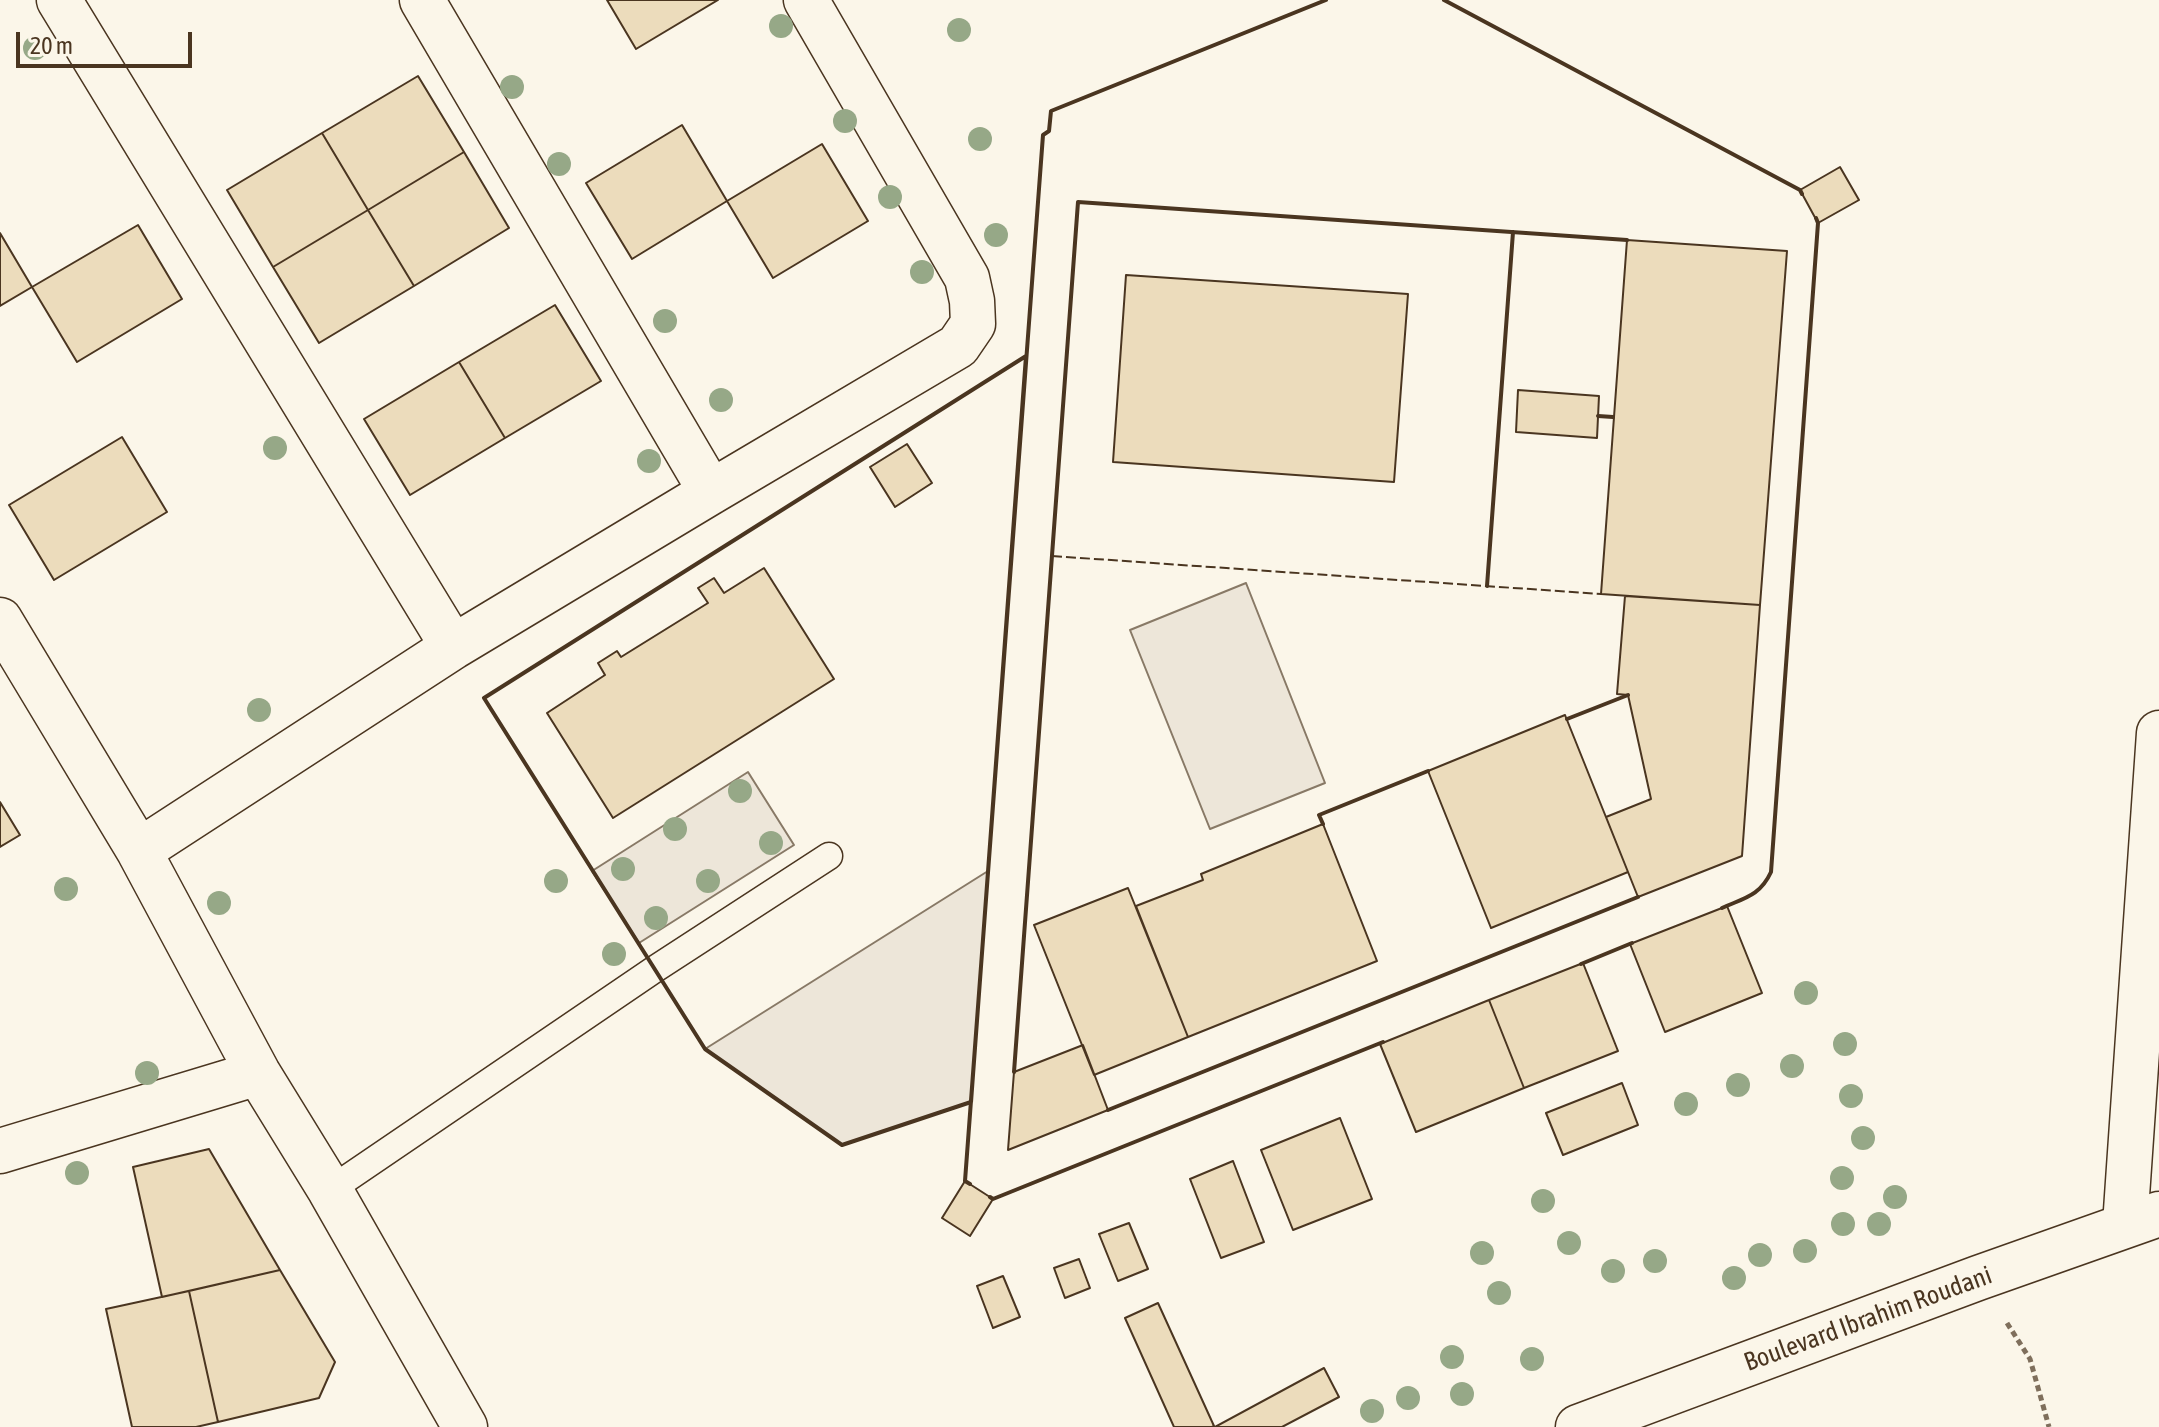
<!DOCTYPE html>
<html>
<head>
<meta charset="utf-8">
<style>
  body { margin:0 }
  #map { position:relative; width:2159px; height:1427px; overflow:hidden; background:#fbf6e9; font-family:"Asap Condensed",sans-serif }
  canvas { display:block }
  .scale { position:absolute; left:16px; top:32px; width:176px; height:36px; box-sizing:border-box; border:4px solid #4a3520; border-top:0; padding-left:10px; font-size:24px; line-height:28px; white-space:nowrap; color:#4a3520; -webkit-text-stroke:6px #fbf6e9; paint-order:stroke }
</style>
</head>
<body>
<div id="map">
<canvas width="2159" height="1427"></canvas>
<div class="scale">20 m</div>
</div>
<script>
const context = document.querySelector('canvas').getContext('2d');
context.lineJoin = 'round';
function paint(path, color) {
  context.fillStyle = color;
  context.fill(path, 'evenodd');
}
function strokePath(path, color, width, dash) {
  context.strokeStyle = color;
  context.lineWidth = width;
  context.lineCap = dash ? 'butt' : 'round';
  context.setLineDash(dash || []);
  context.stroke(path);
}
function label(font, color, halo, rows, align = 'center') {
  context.font = font + ' "Asap Condensed",sans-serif';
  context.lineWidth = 6;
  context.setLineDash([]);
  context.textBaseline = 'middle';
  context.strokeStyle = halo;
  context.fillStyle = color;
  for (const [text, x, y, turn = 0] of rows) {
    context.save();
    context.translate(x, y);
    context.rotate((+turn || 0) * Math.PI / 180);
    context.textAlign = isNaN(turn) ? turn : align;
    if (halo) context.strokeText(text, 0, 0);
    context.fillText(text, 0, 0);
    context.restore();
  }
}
const green = new Path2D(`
  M1246,583L1325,783L1210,829L1130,630Z
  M748,772L794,845L639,943L592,871Z
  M988,871L971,1102L842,1145L705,1049Z`);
paint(green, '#ede6d9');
strokePath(green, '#887966', 2);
const building = new Path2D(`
  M607,0H718L636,49Z
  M418,76L464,152L368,210L322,133Z
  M682,125L727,201L632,259L586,183Z
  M322,133L368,210L273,267L227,190Z
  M822,144L868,221L773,278L727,201Z
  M464,152L509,228L414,286L368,210Z
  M1840,167L1859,200L1818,223L1800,190Z
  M368,210L414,286L319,343L273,267Z
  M138,225L182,299L77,362L32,287Z
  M0,233L32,287L0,306Z
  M1627,240L1787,251L1760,605L1601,594Z
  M1126,275L1408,294L1394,482L1113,462Z
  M555,305L601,381L505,438L459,362Z
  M459,362L505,438L410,495L364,419Z
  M1518,390L1599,396L1597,438L1516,432Z
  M122,437L167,512L54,580L9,505Z
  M907,444L932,483L895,507L870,467Z
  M764,568L834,679L613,818L547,713L605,675L598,663L617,651L621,657L708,603L698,588L714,578L724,593Z
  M1625,596L1760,605L1742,856L1638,897L1606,817L1651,799L1628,695L1617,694Z
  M1565,715L1628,872L1491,928L1428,771Z
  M0,802L20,835L0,847Z
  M1323,824L1377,961L1188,1037L1136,906L1203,880L1201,874Z
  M1128,888L1188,1037L1094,1075L1034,925Z
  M1727,906L1762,993L1665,1032L1630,944Z
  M1583,963L1618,1051L1524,1088L1489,1000Z
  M1489,1000L1524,1088L1416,1132L1380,1044Z
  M1083,1045L1108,1110L1008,1150L1014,1072Z
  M1622,1083L1638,1125L1563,1155L1546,1113Z
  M1340,1118L1372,1199L1293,1230L1261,1150Z
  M209,1149L280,1270L162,1297L133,1167Z
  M1233,1161L1264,1242L1221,1258L1190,1179Z
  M965,1181L993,1199L970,1236L942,1218Z
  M1129,1223L1148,1269L1118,1281L1099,1234Z
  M1079,1259L1090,1288L1065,1298L1054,1268Z
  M280,1270L335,1362L319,1398L218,1422L189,1291Z
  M1003,1276L1020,1317L993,1328L977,1286Z
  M189,1291L218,1422L196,1427H132L106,1309Z
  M1158,1303L1214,1426L1212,1427H1174L1125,1318Z
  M1324,1368L1339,1397L1282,1427H1215Z`);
paint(building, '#ecdcbc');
strokePath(building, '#4a3520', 2);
const lane = new Path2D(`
  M330,1190L655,969L829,856`);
const street = new Path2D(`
  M59,0L453,647
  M422,0L711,492
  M0,620L139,851L258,1073L330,1190L465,1427
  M139,851L453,647L711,492L958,346L973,324L972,301L967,278L806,0
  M0,1151L258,1073
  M2125,1225L2159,733`);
const secondary = new Path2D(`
  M1578,1427L1978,1278L2159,1214`);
strokePath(lane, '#4a3520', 29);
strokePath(street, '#4a3520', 47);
strokePath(secondary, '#4a3520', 47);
strokePath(new Path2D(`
  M2007,1323L2030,1359L2049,1427`), '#7f6f5c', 5, [6, 4]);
strokePath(lane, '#fbf6e9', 26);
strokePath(street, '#fbf6e9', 44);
strokePath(secondary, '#fbf6e9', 44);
strokePath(new Path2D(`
  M1052,556L1601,594`), '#4a3520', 2, [10, 4]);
strokePath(new Path2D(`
  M1444,0L1800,190L1802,194
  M1026,356L971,1102L842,1145L705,1049L484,698Z
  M1598,416L1613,417
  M1487,586L1513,232
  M1567,719L1628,695
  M1323,824L1319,815L1428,771
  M1722,908C1744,898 1760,896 1771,872L1818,223L1816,218
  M1581,964L1632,943
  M1014,1072L1078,202L1627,240
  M1108,1110L1638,897
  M970,1184L965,1181L1043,135L1049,131L1051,111L1326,0
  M990,1197L993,1199L1383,1042`), '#4a3520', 4);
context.fillStyle = '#96a887';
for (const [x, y] of [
  [781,26],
  [959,30],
  [35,48],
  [512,87],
  [845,121],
  [980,139],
  [559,164],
  [890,197],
  [996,235],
  [922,272],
  [665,321],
  [721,400],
  [275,448],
  [649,461],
  [259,710],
  [740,791],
  [675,829],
  [771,843],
  [623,869],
  [556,881],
  [708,881],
  [66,889],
  [219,903],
  [656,918],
  [614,954],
  [1806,993],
  [1845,1044],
  [1792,1066],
  [147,1073],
  [1738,1085],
  [1851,1096],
  [1686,1104],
  [1863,1138],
  [77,1173],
  [1842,1178],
  [1895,1197],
  [1543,1201],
  [1843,1224],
  [1879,1224],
  [1569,1243],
  [1805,1251],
  [1482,1253],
  [1760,1255],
  [1655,1261],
  [1613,1271],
  [1734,1278],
  [1499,1293],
  [1452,1357],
  [1532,1359],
  [1462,1394],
  [1408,1398],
  [1372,1411]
]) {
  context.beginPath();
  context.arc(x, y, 12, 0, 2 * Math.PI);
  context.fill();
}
label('26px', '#4a3520', '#fbf6e9', [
  ["Boulevard Ibrahim Roudani",1868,1319,-20]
]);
</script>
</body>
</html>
